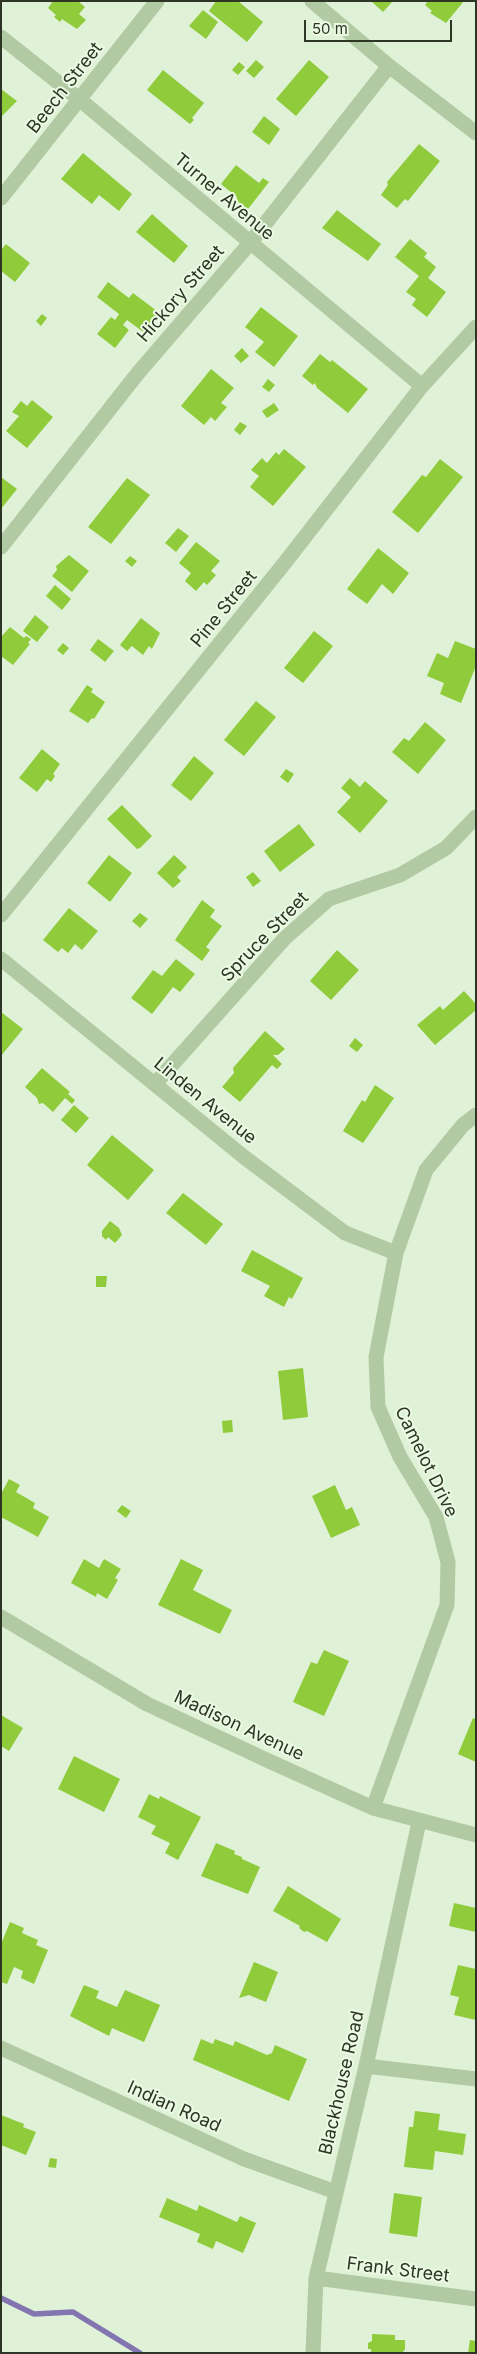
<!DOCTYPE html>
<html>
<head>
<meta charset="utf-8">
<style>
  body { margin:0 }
  #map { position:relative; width:477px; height:2354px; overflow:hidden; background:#dff2d7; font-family:Inter,sans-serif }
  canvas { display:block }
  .frame { position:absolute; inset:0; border:2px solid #2d3525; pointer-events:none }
  .scale { position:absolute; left:304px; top:20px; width:148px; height:22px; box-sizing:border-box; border:2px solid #2d3525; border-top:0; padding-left:6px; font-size:15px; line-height:18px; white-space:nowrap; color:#2d3525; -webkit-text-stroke:4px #eafae3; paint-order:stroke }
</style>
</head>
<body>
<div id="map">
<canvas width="477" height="2354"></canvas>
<div class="frame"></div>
<div class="scale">50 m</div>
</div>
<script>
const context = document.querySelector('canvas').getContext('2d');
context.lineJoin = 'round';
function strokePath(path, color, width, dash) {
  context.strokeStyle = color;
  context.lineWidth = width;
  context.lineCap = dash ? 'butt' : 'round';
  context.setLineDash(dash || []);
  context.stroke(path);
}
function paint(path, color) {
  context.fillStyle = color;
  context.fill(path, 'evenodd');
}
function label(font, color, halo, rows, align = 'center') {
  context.font = font + ' Inter,sans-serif';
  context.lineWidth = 4;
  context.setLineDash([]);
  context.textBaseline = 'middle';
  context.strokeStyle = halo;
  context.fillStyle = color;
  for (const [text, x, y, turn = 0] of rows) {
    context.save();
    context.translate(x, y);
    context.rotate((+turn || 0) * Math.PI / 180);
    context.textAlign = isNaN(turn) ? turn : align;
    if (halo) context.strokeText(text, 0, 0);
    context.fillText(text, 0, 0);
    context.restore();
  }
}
strokePath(new Path2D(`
  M1,2298L34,2314L73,2312L140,2353`), '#8275b0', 5.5);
paint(new Path2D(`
  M53,1H78L85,7L79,14L86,20L77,29L62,19L60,22L54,17L56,15L48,8Z
  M216,1H238L263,22L247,42L209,11Z
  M371,1H393L383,12Z
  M428,1H464L446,23L430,13L432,11L425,5Z
  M203,10L218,22L206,39L189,26Z
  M256,60L264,67L254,78L246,71Z
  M309,60L329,77L296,116L276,99Z
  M239,62L245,67L238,75L232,70Z
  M163,70L204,103L192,118L194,120L190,124L147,90Z
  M1,89L17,101L1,117Z
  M264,116L280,129L269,145L252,132Z
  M419,144L440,161L408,201L405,199L397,208L381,195L388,185L387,182Z
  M83,153L132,194L119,211L99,195L92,204L61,179Z
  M236,165L259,183L263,178L269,182L248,209L237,201V197L221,184Z
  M337,210L381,244L368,261L322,228Z
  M152,214L188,246L174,263L136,232Z
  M410,239L427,253L424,257L436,267L428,278L446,292L427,317L412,305L416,299L406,292L419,276L395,257Z
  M6,244L30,263L15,282L1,271V250Z
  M108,282L129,298L133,293L161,314L146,334L127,320L123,325L129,330L115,348L97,334L111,317L115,320L119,314L97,297Z
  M261,307L298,336L274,367L255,352L264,342L245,327Z
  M42,314L47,318L41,326L36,321Z
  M242,348L249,356L241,363L234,356Z
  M320,354L330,362L332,360L368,389L348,413L317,388L315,383L313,385L302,376Z
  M211,369L234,388L221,403L227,407L215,421L211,417L204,425L181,406Z
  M268,379L275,385L269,392L262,387Z
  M32,400L53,417L27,448L6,431L19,416L12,412L21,401L27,406Z
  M274,403L279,410L267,418L262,411Z
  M240,422L247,426L240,435L234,430Z
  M284,449L306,467L273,506L250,487L259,476L251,470L262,458L267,463L276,452L279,455Z
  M440,459L463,477L418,533L392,512L422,475L426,477Z
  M1,477L17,489L1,509Z
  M127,478L150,495L111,544L88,527Z
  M178,528L189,536L176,552L165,543Z
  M196,542L220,561L211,571L216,575L207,585L204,582L196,591L185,581L191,573L179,563Z
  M378,548L409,573L393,594L382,584L367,604L347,589Z
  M69,555L89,571L72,592L52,576L57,570L56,566Z
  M130,556L137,561L132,567L125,561Z
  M55,585L71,599L62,610L46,596Z
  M35,615L49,627L37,642L23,631Z
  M141,618L160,633L152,649L149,646L143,655L132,646L127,651L120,645Z
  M10,627L24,638L26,636L31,639L28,643L30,644L13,665L1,656V637Z
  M314,631L333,646L303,683L284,668Z
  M98,639L114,651L105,662L90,650Z
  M455,641L476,649V666L461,703L440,694L444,683L427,676L437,653L448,658Z
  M63,643L69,648L63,655L57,650Z
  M87,685L93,689L91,692L105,702L94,719L92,718L88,723L69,711Z
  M256,701L276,717L244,756L224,740Z
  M425,722L446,740L418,774L392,752L404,738L409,741Z
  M42,749L60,764L53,774L55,776L51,782L47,779L37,792L19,778Z
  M194,756L214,773L191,801L171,785Z
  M286,769L294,774L288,783L280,777Z
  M350,778L360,787L365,781L388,801L360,833L337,812L351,797L341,788Z
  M122,805L152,836L140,848L137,849L107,819Z
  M299,824L315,845L280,872L264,851Z
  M109,855L132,873L110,902L87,883Z
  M174,855L187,867L177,877L181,881L173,888L157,873Z
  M253,872L261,881L253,887L246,877Z
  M202,900L215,910L210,917L222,926L206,947L210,950L202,961L175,940Z
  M69,908L98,931L82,950L75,944L68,953L62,948L58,952L43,940Z
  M140,913L148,919L140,928L132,921Z
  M337,950L359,970L331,1000L310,981Z
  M176,959L195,974L180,992L173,987L152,1014L131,998L153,970L162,976Z
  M464,991L476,1004V1010L435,1045L417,1025L440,1006L443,1010Z
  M1,1012L23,1029L1,1056Z
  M265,1031L285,1049L278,1055H273L282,1064L277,1069L272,1065L240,1102L222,1087L234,1073L233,1068Z
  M355,1038L363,1045L357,1052L349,1046Z
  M42,1068L70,1092L68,1094L75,1100L72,1104L65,1098L53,1112L43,1103L39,1104L37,1098L25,1087Z
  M375,1085L394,1098L363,1143L343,1131L362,1100L365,1102Z
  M74,1105L89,1118L76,1133L61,1120Z
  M112,1135L154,1170L128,1200L87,1165Z
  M183,1193L223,1224L206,1245L166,1213Z
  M110,1221L119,1228L122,1235L115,1243L108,1237L106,1240L102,1236V1231Z
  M252,1250L303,1278L292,1299L289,1297L284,1307L264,1296L270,1286L241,1271Z
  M96,1276H107L106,1287H96Z
  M303,1368L308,1417L283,1420L278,1371Z
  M232,1420L233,1432L223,1433L222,1421Z
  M9,1479L20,1485L16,1492L35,1503L33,1508L49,1517L38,1537L1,1517V1494Z
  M335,1485L346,1510L352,1507L360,1525L331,1538L312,1496Z
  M122,1505L131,1511L126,1518L117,1511Z
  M84,1559L99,1568L104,1559L121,1569L115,1578L118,1580L107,1599L97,1593L96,1597L71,1583Z
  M181,1559L203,1570L193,1590L232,1610L220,1634L158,1605Z
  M324,1650L349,1661L324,1716L293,1702L311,1662L317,1664Z
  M1,1715L23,1728L9,1751L1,1746Z
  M473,1718L476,1719V1762L458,1754Z
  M74,1756L120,1779L104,1812L58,1789Z
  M149,1794L159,1799L160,1796L201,1817L178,1860L165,1853L170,1843L151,1834L156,1826L138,1817Z
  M216,1843L235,1851L234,1854L242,1857V1859L260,1867L248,1894L201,1876Z
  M288,1886L341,1919L327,1942L307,1931L304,1932L299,1928L300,1926L273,1911Z
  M454,1903L476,1908V1932L449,1926Z
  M10,1922L24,1928L22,1933L38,1940L36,1945L48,1950L34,1984L21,1978L23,1971L14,1967L7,1984L1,1982V1944Z
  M254,1962L278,1972L266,2002L249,1995L239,1998Z
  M458,1965L476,1969V2020L454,2015L459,1997L450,1995Z
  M84,1985L99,1991L96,1998L117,2007L125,1990L160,2005L144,2042L112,2028L109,2036L70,2016Z
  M201,2039L213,2044L215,2039L233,2046L235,2041L267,2055L272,2053L275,2045L307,2059L289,2101L193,2060Z
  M415,2111L440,2114L438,2130L466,2134L463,2155L435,2151L433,2170L404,2167L409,2127H413Z
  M1,2115L24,2124L23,2127L36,2132L26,2155L1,2145Z
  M50,2158L57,2159L56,2168L48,2167Z
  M394,2193L422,2197L417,2237L389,2233Z
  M167,2198L197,2211L199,2205L237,2222L240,2216L256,2223L243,2253L216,2241L213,2249L197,2242L200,2234L159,2217Z
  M372,2334L395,2335V2340H405V2349L403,2352L394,2353H371V2349H368V2343L372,2341Z
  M470,2340L476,2341V2353H468Z`), '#8fcb3b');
strokePath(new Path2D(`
  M312,1L389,66L476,133
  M1,37L79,99L422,386
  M1,198L157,1
  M1,547L138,373L250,243L389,66
  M1,915L287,560L422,386L476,327
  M1,959L244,1157L345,1233L396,1253
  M155,1084L284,939L329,899L400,875L446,848L476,817
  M1,1617L147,1704L271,1762L373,1808L476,1835
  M373,1808L447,1605L448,1562L436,1517L400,1457L378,1407L376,1357L396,1253L426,1170L463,1125L476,1115
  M1,2048L244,2159L336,2192
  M366,2066L476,2079
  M316,2278L476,2299
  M313,2353L316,2278L366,2066L419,1822`), '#b1caa3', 15);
label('18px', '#2d3525', '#eafae3', [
  ["Beech Street",65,88,-52],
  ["Turner Avenue",224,197,40],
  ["Hickory Street",181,294,-49],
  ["Pine Street",224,609,-51],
  ["Spruce Street",265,937,-46],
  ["Linden Avenue",205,1101,39],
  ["Camelot Drive",426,1462,64],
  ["Madison Avenue",239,1726,25],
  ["Blackhouse Road",342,2083,-77],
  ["Indian Road",174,2107,24],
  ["Frank Street",398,2270,7]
]);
</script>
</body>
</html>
